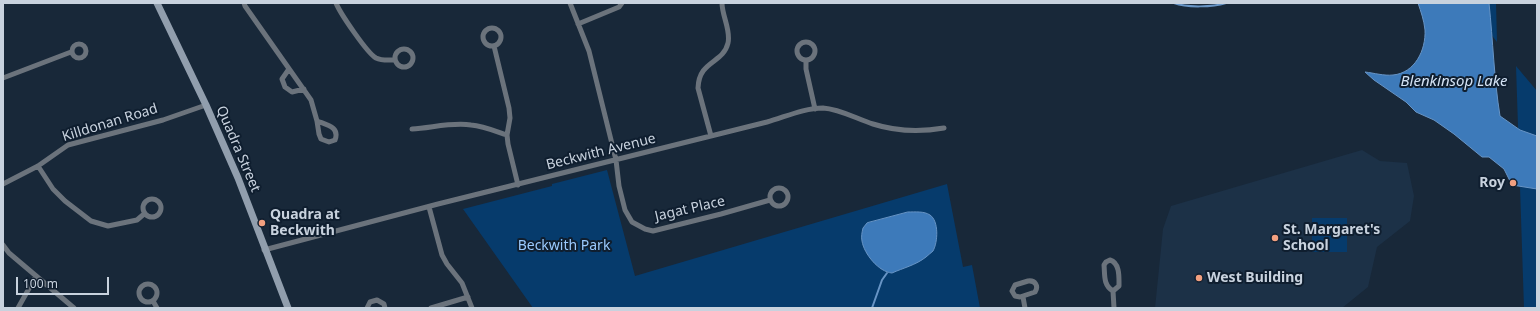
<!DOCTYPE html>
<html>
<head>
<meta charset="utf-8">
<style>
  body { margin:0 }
  #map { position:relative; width:1540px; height:311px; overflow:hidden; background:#182839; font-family:"Noto Sans",sans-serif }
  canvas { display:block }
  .frame { position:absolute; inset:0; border:4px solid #c8d2de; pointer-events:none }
  .scale { position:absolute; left:16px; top:277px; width:93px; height:18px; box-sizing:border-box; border:2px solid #c8d2de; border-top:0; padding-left:5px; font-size:12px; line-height:14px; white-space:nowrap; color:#c8d2de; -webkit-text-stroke:3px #0f1e2f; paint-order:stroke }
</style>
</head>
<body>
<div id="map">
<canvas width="1540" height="311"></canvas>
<div class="frame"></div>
<div class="scale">100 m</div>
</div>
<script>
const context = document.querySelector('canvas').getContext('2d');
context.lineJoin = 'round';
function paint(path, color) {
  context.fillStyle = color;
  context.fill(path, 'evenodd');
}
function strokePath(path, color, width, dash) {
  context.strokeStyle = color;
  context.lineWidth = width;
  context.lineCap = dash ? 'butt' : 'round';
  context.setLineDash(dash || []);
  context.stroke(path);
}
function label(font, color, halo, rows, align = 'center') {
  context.font = font + ' "Noto Sans",sans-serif';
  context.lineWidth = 4;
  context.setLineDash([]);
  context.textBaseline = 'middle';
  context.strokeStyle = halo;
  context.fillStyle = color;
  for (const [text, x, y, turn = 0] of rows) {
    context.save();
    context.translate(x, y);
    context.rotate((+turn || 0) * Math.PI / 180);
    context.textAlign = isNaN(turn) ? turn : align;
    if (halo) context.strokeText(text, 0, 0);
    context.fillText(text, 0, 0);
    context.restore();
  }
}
paint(new Path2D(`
  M1362,150L1380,161L1407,163L1414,196L1410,221L1377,247L1368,287L1342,308H1155L1163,229L1171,206Z`), '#1c3147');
paint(new Path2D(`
  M1466,3H1496L1497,42Z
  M1516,66L1537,91V308H1524Z
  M607,170L635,276L947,184L963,267L972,265L980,308H533L463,209L552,186V184Z
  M1312,218H1347V252H1312Z`), '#063b6c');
const water = new Path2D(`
  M1418,3H1489C1493,41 1494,79 1500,116L1520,130L1537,136V189L1512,185L1504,169L1489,157H1482L1454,134L1434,120L1416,112L1406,102L1374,80L1365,72C1374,73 1384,76 1393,75C1415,73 1426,50 1425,30C1424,20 1421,12 1418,3Z
  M908,212C915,212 924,211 930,215C939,221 938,242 933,251C931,253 928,255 926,257C916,265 903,268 892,273C879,272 864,254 862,241C861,237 862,232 863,228L867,223Z`);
paint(water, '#3d7aba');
strokePath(water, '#6794c5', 1);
strokePath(new Path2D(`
  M1174,3C1187,8 1213,7 1226,3
  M872,308L882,280L887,273`), '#6794c5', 2);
strokePath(new Path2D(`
  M244,3L245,6L311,100L317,121L319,134L321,139L329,142L335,140C340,127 327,125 317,121
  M336,3C340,13 367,53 376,58C382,61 388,60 395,60
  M570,3L589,51L616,160L619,186L625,210L632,222L645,229L653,231L721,214L770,200
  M578,24L619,7L622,3
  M483 37a9 9 0 1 1 18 0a9 9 0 1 1-18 0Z
  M797 51a9 9 0 1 1 18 0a9 9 0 1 1-18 0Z
  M72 51a7 7 0 1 1 14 0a7 7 0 1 1-14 0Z
  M494,46L509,108L510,118L507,135L508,144L518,185
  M395 58a9 9 0 1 1 18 0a9 9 0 1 1-18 0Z
  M806,60V69L815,109
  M289,69L282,79L285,87L292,92L304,89
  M3,78L71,52
  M412,129C431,128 452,122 471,125C483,126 495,131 507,135
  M711,136L698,88C699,60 723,64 728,43C731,30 722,16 722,3
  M38,166L53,189L65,201L91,221L108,226L137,220L144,214
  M3,184L38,166L68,145L163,120L206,105
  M770 197a9 9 0 1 1 18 0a9 9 0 1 1-18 0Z
  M143 208a9 9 0 1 1 18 0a9 9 0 1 1-18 0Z
  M429,207L442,255L447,264L462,283L472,308
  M3,245L9,253L74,308
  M264,250L438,204L767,122C785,117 804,108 823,108C840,109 857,119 873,124C895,131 921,132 944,128
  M1110,260C1120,263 1119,277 1119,286L1113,291C1103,285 1105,275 1104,265L1106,262Z
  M1028,281C1035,280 1039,286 1035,292L1020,297L1015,296L1012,291L1015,285Z
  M139 293a9 9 0 1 1 18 0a9 9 0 1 1-18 0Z
  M1113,291L1114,308
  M1023,297L1025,308
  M153,301L157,308
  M18,308L36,276
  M367,308L370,302L377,300L384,304L385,308
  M431,308L468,297`), '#6b737c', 5);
strokePath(new Path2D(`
  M157,3L206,105L238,178L288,308`), '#919ead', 7);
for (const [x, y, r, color] of [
  [1513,183,4,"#f2a080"],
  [262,223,4,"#f2a080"],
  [1275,238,4,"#f2a080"],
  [1199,278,4,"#f2a080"]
]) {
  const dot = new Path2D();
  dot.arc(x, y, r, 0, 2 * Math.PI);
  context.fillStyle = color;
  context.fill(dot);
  strokePath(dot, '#0f1e2f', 1.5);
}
label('14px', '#c8d2de', '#0f1e2f', [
  ["Killdonan Road",110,123,-17],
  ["Quadra Street",238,149,67],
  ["Beckwith Avenue",601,152,-14],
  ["Jagat Place",690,209,-13]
]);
label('bold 14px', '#c8d2de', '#0f1e2f', [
  ["Roy",1505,183,"right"],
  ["Quadra at",270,215],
  ["Beckwith",270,231],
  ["St. Margaret's",1283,230],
  ["School",1283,246],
  ["West Building",1207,278]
], 'left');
label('14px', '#9ac9fd', '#0f1e2f', [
  ["Beckwith Park",564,246]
]);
label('italic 15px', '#d4e3f5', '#0f1e2f', [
  ["Blenkinsop Lake",1454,82]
]);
</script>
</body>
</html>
